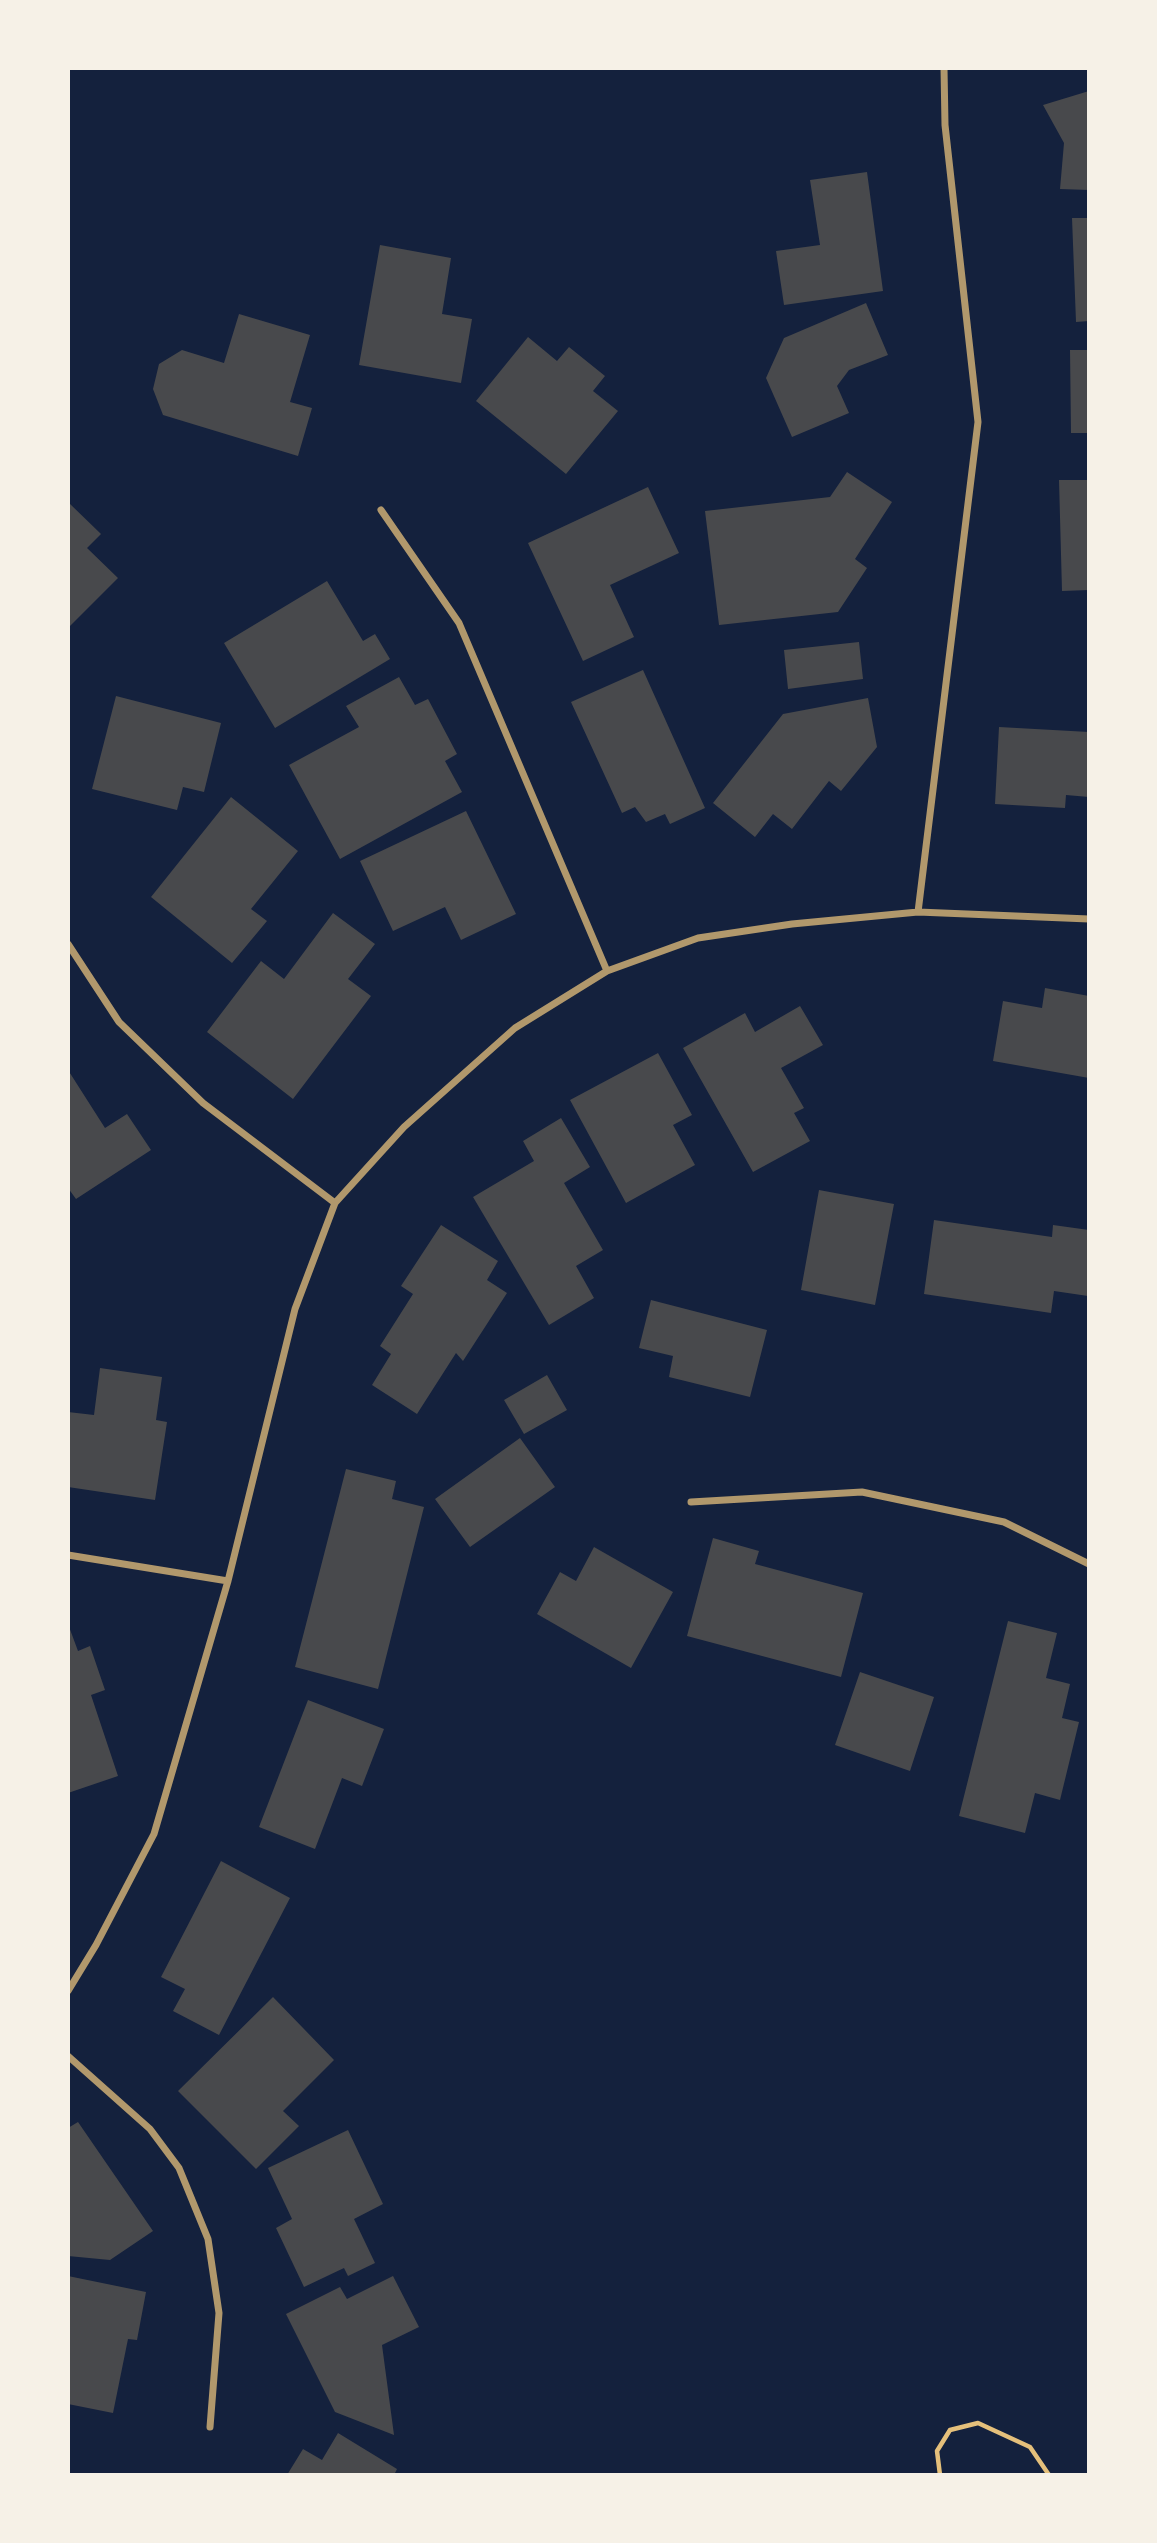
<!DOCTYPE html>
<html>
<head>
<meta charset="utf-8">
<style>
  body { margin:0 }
  #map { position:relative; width:1157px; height:2543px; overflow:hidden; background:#14213d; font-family:Commissioner,sans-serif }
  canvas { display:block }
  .frame { position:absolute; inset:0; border:70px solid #f6f1e7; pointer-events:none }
</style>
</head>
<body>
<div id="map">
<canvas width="1157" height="2543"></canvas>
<div class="frame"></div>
</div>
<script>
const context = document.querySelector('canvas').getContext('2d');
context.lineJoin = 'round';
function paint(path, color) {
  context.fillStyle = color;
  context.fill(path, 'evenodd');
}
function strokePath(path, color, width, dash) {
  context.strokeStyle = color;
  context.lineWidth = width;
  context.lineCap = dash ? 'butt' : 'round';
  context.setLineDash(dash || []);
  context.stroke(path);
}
paint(new Path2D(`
  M1089,91V190L1060,189L1064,143L1043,105Z
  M867,172L883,291L784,305L776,251L820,245L810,180Z
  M1072,218H1089V321L1076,322Z
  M380,245L451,258L442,314L472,319L461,383L359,365Z
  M866,303L888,355L849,370L837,386L849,413L792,437L766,378L784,338Z
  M239,314L310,335L290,402L312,408L298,456L163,415L153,389L159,364L182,350L224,363Z
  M528,337L557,361L569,347L605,376L593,391L618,411L566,474L476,401Z
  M1070,350H1089V433H1071Z
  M847,472L892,502L855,559L867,568L838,612L719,625L705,511L830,497Z
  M1059,480H1089V590L1062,591Z
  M648,487L679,553L610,585L634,637L583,661L528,543Z
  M68,502L101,534L87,548L118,578L68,628Z
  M327,581L363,641L375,634L390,659L275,728L224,643Z
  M859,642L863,679L788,689L784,650Z
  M643,670L705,808L670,824L665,814L646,822L635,807L622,813L571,702Z
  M399,677L415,705L428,699L457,754L445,761L462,792L340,859L289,765L359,727L346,706Z
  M116,696L221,723L204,792L183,787L177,810L92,789Z
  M868,698L877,747L841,791L829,781L792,829L773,814L755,837L713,803L783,714Z
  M999,727L1089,732V797L1066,795L1065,808L995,804Z
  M231,797L298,851L251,909L267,921L232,963L151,897Z
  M466,811L516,914L461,940L445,907L393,931L360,861Z
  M333,913L375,944L348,979L371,996L293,1099L207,1032L261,961L284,979Z
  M1045,988L1089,996V1078L993,1061L1003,1001L1042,1008Z
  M800,1006L823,1045L781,1068L804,1108L794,1113L810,1141L753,1172L683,1048L745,1013L755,1032Z
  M658,1053L692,1115L673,1125L695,1165L626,1203L570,1100Z
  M68,1070L105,1128L127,1114L151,1150L76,1199L68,1188Z
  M561,1118L590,1167L564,1183L603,1250L576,1266L594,1298L549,1325L473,1197L534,1161L523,1141Z
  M819,1190L894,1204L875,1305L801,1290Z
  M934,1220L1052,1237L1053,1225L1089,1230L1088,1296L1054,1291L1051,1313L924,1294Z
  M441,1225L498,1261L487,1280L507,1293L463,1361L456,1353L417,1414L372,1385L391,1354L380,1346L413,1294L401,1286Z
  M651,1300L767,1330L750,1397L669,1377L673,1356L639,1348Z
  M100,1368L162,1377L156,1420L167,1422L155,1500L68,1487V1412L94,1415Z
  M547,1375L567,1410L524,1434L504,1400Z
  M520,1438L555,1487L470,1547L435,1499Z
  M346,1469L396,1481L392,1499L424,1507L378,1689L295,1667Z
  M713,1538L759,1551L755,1564L863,1593L841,1677L687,1636Z
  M594,1547L673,1592L631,1668L537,1614L560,1572L576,1581Z
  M1008,1621L1057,1633L1046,1678L1070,1684L1062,1718L1079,1722L1060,1800L1035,1793L1025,1833L959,1816Z
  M68,1624L78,1651L90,1646L105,1690L91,1695L118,1776L68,1793Z
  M860,1672L934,1697L910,1771L835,1745Z
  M308,1700L384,1729L362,1786L342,1778L315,1849L259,1827Z
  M221,1861L290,1898L219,2035L173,2011L185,1989L161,1977Z
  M273,1997L334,2060L283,2111L299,2126L256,2169L178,2091Z
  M78,2122L153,2231L110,2260L68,2256V2128Z
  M348,2130L383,2204L354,2219L375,2263L348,2276L344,2268L304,2287L276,2228L292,2219L268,2168Z
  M68,2276L146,2292L137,2340L128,2339L113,2413L68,2404Z
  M393,2276L419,2327L382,2345L394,2435L335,2412L286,2314L340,2287L347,2299Z
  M338,2433L397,2469L394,2475H287L303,2449L322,2460Z`), '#48494c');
strokePath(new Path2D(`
  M940,2475L937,2451L950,2430L978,2423L1030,2447L1049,2475`), '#e5c07b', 4.5);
strokePath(new Path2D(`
  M381,510L459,623L607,971
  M918,912L978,422L945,125L944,68
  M68,944L119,1022L203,1103L335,1203
  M691,1502L862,1492L1004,1522L1089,1564
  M68,1555L228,1581
  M68,1991L96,1945L154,1834L228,1581L295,1309L335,1203L404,1127L515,1028L607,971L698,938L792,924L918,912L1089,919
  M68,2056L150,2129L179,2168L208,2239L219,2313L210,2427`), '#b1986c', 7);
</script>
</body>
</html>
